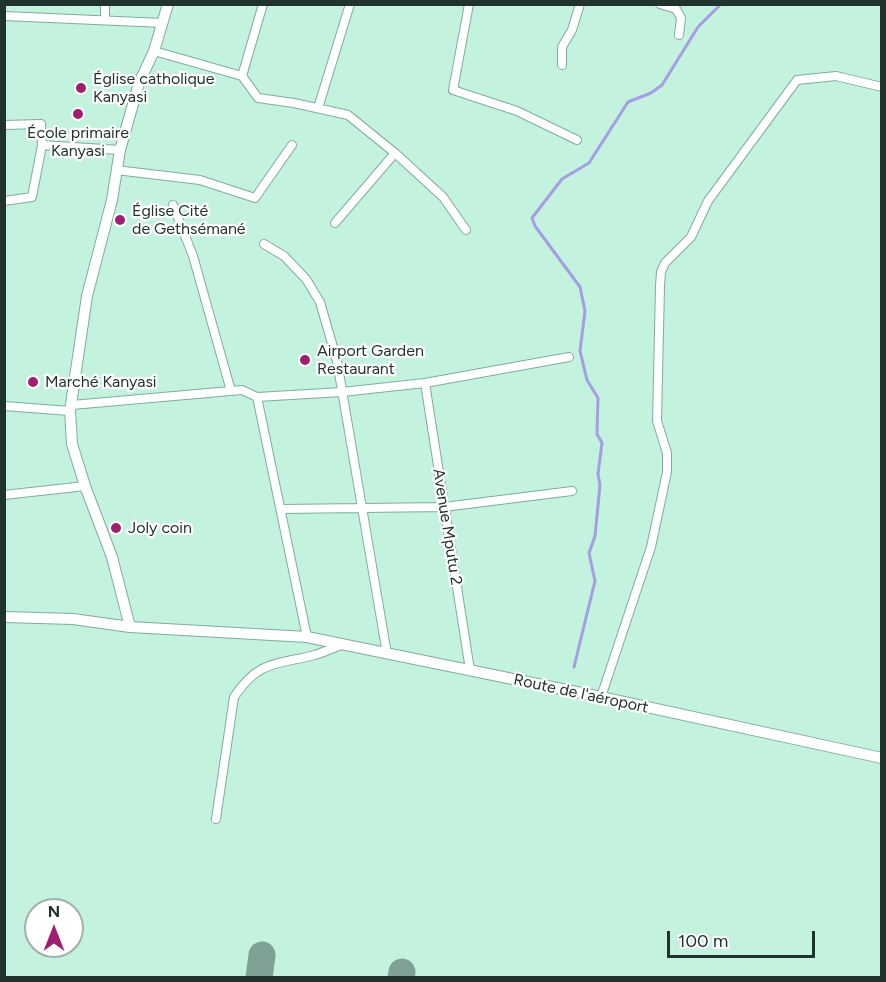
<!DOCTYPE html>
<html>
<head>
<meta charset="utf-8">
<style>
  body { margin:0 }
  #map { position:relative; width:886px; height:982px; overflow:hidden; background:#c3f2df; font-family:Figtree,sans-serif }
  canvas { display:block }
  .frame { position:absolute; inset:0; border:6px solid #20332c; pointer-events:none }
  .north { position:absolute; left:24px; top:898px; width:60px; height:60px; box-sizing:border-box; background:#fff; border:2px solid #a6adab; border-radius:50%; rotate:0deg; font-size:16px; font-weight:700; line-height:24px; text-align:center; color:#20332c }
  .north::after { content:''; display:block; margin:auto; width:21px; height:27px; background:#9f1e6f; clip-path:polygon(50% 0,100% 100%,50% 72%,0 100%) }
  .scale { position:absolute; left:667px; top:931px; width:148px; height:27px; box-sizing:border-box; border:3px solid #20332c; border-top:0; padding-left:8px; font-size:18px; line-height:21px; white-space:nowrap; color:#20332c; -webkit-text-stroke:4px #fff; paint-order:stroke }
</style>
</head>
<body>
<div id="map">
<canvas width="886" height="982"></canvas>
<div class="frame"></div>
<div class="north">N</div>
<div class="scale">100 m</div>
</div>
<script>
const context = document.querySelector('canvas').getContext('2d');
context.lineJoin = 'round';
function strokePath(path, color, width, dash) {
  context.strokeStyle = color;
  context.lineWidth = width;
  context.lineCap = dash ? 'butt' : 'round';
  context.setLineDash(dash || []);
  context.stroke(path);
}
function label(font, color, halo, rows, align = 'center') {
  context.font = font + ' Figtree,sans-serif';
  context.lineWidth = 4.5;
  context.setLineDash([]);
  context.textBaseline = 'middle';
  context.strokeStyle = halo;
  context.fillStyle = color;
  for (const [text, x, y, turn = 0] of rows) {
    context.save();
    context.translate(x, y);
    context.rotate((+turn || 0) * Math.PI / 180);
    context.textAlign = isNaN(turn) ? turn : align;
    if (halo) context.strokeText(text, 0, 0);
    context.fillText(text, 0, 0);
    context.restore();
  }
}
strokePath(new Path2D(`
  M574,667L595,581L589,553L595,536L600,485L598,474L602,443L597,434L598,398L587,380L580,351L585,311L580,287L535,226L532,218L562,179L589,163L628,102L651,93L662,85L698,27L721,4`), '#a59ee2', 3);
strokePath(new Path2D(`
  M259,978L262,955
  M401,978L402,972`), '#7fa294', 27);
const minor = new Path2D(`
  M469,4L453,90L517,111L577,140
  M660,4L676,9L681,18L679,35
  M4,16L163,23
  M105,20V4
  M154,51L242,76L258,98L294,103L348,115L395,153L443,197L466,230
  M562,65V47L572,30L580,4
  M242,76L263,4
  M318,108L350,4
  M4,125L41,124L42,145L120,150
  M116,170L200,180L255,198L292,145
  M4,201L32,197L42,145
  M173,205L193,256L231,391
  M335,223L395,153
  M264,244L284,256L306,279L320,302L337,361L387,654
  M425,383L470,670
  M257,397L342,392L425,383L569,357
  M72,405L242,390L257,397L307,637
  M4,406L70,411
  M4,495L85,486
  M281,509L444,507L572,491
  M601,697L651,547L667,472V453L657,421L660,286L661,272L665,263L691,237L708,201L797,80L836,76L882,87
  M216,819L234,697C259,660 275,665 315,655C324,652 333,648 342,645`);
const tertiary = new Path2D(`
  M4,617L73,619L130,627L307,637L601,697L882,758
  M130,627L112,557L85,486L72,444L70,411L87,296L112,200L120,150L139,83L154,51L168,4`);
strokePath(minor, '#80ad9b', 10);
strokePath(tertiary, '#80ad9b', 12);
strokePath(minor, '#fff', 8);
strokePath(tertiary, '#fff', 10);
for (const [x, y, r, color] of [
  [81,88,6,"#9f1e6f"],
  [78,114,6,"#9f1e6f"],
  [120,220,6,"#9f1e6f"],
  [305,360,6,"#9f1e6f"],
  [33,382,6,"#9f1e6f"],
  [116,528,6,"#9f1e6f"]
]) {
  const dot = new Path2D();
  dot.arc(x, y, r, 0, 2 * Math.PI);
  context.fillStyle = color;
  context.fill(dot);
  strokePath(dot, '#fff', 2);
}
label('16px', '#20332c', '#fff', [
  ["Église catholique",93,79],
  ["Kanyasi",93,97],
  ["École primaire",78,133,"center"],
  ["Kanyasi",78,151,"center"],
  ["Église Cité",132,211],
  ["de Gethsémané",132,229],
  ["Airport Garden",317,351],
  ["Restaurant",317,369],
  ["Marché Kanyasi",45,382],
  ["Joly coin",128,528]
], 'left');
label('16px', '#20332c', '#fff', [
  ["Avenue Mputu 2",447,527,81],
  ["Route de l'aéroport",581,694,12]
]);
</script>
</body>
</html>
